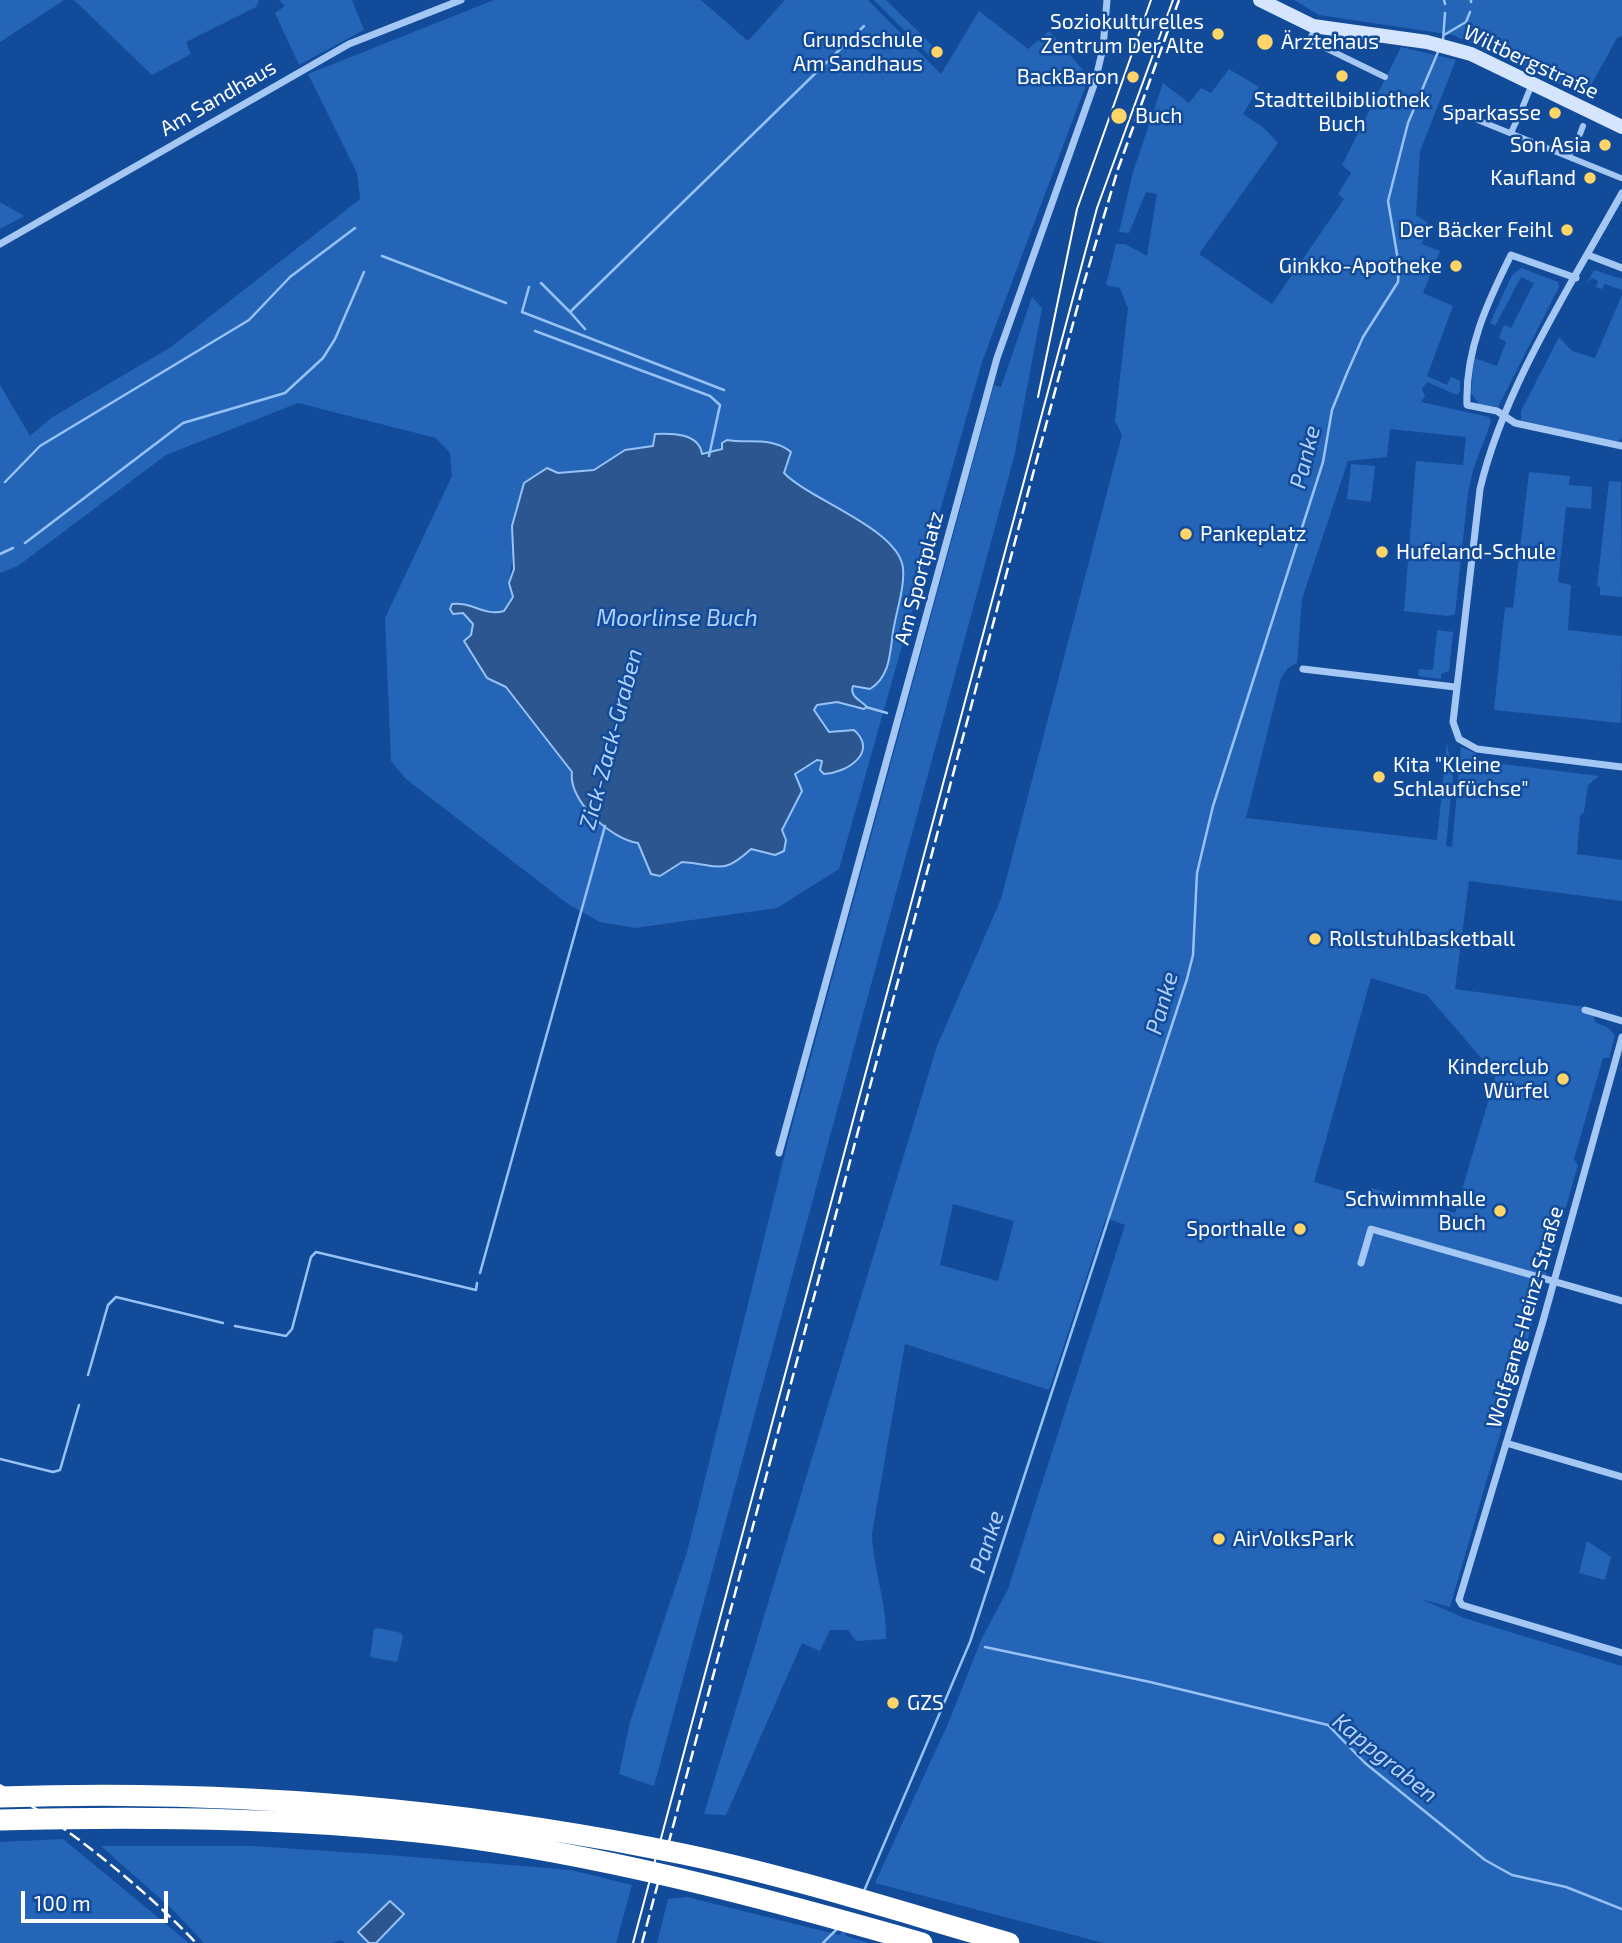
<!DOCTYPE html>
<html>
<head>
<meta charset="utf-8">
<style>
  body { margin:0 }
  #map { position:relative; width:1622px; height:1943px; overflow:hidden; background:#124b99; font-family:"Exo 2",sans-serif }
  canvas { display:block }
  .scale { position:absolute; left:21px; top:1891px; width:147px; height:32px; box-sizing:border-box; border:4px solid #fff; border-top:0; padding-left:9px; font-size:21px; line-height:24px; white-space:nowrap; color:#fff; -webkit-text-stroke:5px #124b99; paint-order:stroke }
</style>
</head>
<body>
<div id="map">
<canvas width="1622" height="1943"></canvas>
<div class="scale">100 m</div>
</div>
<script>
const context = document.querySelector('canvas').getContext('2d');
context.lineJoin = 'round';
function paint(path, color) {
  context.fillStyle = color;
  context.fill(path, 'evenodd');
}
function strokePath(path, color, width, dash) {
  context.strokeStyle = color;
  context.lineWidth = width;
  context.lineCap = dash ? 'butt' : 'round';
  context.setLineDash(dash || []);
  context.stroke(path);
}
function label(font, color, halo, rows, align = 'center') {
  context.font = font + ' "Exo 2",sans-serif';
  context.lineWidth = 5;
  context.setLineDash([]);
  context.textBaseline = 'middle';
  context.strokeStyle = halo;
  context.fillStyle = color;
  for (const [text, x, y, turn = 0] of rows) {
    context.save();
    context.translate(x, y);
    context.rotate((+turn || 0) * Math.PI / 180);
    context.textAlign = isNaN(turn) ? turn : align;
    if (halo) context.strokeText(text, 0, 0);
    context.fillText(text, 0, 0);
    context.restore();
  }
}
paint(new Path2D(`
  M0,0H64L0,42Z
  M74,0H259L256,7L186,42L191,54L152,75Z
  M279,0H352L364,30L299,65L275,13L285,6Z
  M494,0H701L748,41L785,0H868L941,74L979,11L1028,49L1049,31L1089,77L982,362L839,869L777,908L635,928L600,922L568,904L406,779L391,761L385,618L452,476L450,453L436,438L298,403L166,455L18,566L0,573V385L30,436L51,418L171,347L360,199L357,173L308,74ZM655,439C678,447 711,466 727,440L756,441L790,459L783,467L784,473C811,500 898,528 903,567C904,584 897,604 895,621C890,652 893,665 870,688L853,686V696L862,701L864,709L837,702L817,705L814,711L829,732L854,730L858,761L833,774L817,760L795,774L802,791L782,830L775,855L751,849C722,877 718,864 682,862L660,876L644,860L638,843C612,839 568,800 572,772L505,686L487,678L474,654L467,648L473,625L463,613C478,609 489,615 504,612L513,597C500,554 537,509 558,473L595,470L625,450L653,446Z
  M874,0H886L940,53L935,61Z
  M1294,0H1622V36L1617,38L1585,96L1453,35L1319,15Z
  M1401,47L1456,60L1420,151L1416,215L1428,223L1422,244L1440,251L1423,293L1453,306L1427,376L1447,385L1451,377L1460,381V392L1457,395L1427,382L1422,389L1425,396L1421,402L1489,417L1491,422L1473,470L1468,493L1455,614L1448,616L1404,611L1416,461L1463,465L1466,437L1390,429L1387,457L1348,461L1302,599L1297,663L1288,668L1281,678L1246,818L1437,840L1447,743L1453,776L1446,846L1452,847L1461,747L1475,753L1478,761L1599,776L1588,785L1584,812L1580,816L1577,854L1622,860V901L1469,881L1455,989L1592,1008L1595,1022L1607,1027L1615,1035L1609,1058H1603L1574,1159L1578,1165L1450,1607L1421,1599L1464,1618L1622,1666V1943H1104L875,1883L950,1719L981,1640L1008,1589L1125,1225L1106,1218L1049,1390L905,1344L872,1533C873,1569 887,1603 886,1639L856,1641L848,1630H830L820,1651L802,1643L726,1815L704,1814L937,1046L1001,899L1122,435L1115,421L1128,308L1120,288L1106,285L1116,244H1125L1147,256L1157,194L1146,192L1129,233L1119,232L1133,172L1163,83L1189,103L1201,88L1211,93L1229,69L1259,87L1243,114L1264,128L1278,143L1199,254L1272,304L1344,199L1338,194L1351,173L1342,165ZM1371,978L1427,995L1496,1075L1455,1213L1371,1188L1367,1198L1314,1182ZM953,1204L1014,1221L998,1281L940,1265Z
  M0,202L24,216L0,229Z
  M1521,268L1558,282L1559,287L1498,407L1479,404L1471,393L1474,358L1497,366L1506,342L1499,338L1504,325L1511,328L1534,283L1521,277L1495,326L1490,323L1512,275Z
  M1594,270L1622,279V290L1605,284L1602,289L1596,287L1598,281L1592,278L1586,285Z
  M1622,295V438L1618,442L1521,420V411L1559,337L1572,351L1595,358Z
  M1032,297L1042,308L1014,457L654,1786L619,1774L630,1722L687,1552L789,1137L994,385L1001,387Z
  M1351,464L1375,466L1371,502L1347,499Z
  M1529,472L1570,476L1569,485L1592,487L1591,509L1566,507L1558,582L1571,585L1568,630L1622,636L1621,723L1494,710L1505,607L1513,608Z
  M1609,481L1621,482L1622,597L1600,595V587L1597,586Z
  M1437,630L1453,632L1449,671L1441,674V679L1418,676L1419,669L1433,670Z
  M1587,1541L1611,1557L1605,1580L1579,1573Z
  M378,1628L401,1633L403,1637L397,1662L370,1657L374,1629Z
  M63,1839L189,1943H0V1842Z
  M101,1846H252L388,1855L571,1870L632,1885L616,1943H376L404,1915L390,1901L359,1932L369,1943H345L342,1940L331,1943H204L173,1910Z
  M687,1897L839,1935L846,1928V1936L869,1943H657L668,1899Z`), '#2565b7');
const water = new Path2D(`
  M655,434C672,433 699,433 702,454L722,449V443L727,440C747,444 772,436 791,452L784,473C810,500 899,529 903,568C905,587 896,612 893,632C890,653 890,677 870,689L853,686C849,697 861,700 867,707L864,709L837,702L817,705L814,710L829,732L854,730C879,752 847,773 824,774L820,770L822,761L817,760L795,774L802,791L782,830L786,840L784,851L775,855L751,849C721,877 718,864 682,862L660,876L651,874L638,843C611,839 568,801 572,772L506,687L487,678L464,641L471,635L473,624L463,613L453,614L450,609L452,604C471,601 485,617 504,611L513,597L509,583L514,569L512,526L524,483L547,468L558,473L594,470L625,450L653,446Z
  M390,1901L404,1914L376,1943H369L358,1932Z`);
paint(water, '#2c5690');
strokePath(water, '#96c2f6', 2);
strokePath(new Path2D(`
  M1444,0L1445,4
  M1471,2V0
  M1444,35L1466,22L1470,12
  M1443,40L1445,13
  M382,256L506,303
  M541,283L570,312L864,26
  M529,287L522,312L724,390
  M570,312L585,329
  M535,331L710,396L720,405L709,456
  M5,482L40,446L249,320L290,277L355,228
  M25,543L183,423L285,393L323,358L335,339L364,272
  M0,554L13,548
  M866,707L887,713
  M480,1273L605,826
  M235,1326L286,1336L292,1329L311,1257L316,1252L476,1290L477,1283
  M88,1375L108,1305L116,1297L223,1323
  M0,1459L53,1472L60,1470L79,1405
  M985,1647L1150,1682L1328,1725L1365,1763L1485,1860L1512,1875L1566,1887L1622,1909
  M864,1891L970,1642L1187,979L1193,955L1197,873L1213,806L1323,462L1332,410L1347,373L1363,337L1398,282L1399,266L1388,201L1408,123L1438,52
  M823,1943L838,1928`), '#96c2f6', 2.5);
strokePath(new Path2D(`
  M1316,28L1309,40L1385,77
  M1523,106L1532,84
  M1453,110L1621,178
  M1511,133L1520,113
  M1580,134L1583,126
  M1557,152L1559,147L1571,152L1576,140`), '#a5c7f3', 6);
strokePath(new Path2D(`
  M1622,193C1571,285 1504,387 1480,489L1453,722L1459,739L1477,749L1622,767
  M0,244L349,44L461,0
  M1588,255L1622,268
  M1576,278L1511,255C1487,303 1465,350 1467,405L1497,411L1515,423L1622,446
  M1303,669L1455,687
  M1585,1010L1622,1021
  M1622,1037L1543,1321L1459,1600L1462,1605L1622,1653
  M779,1153L997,358L1095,82L1103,48L1107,0
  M1361,1263L1371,1229L1622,1301
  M1506,1443L1622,1477`), '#a5c7f3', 7);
strokePath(new Path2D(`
  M1260,0L1313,26L1427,42L1471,54L1622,127`), '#d4e5fd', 14);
strokePath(new Path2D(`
  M0,1797C232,1789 455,1807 683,1854C793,1877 901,1912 1009,1943
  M0,1820C158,1816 318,1818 475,1839C627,1861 775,1901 922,1943`), '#fff', 21);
strokePath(new Path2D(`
  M1038,397L1077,209L1151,0
  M633,1943L1097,208L1173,0`), '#fff', 2);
strokePath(new Path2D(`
  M0,1785C70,1830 139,1883 196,1943
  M642,1943L1083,286L1118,169L1179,0`), '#fff', 2.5, [12, 5]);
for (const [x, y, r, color] of [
  [1218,34,7,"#ffd567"],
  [1265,42,9,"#ffd567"],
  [937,52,7,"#ffd567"],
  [1342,76,7,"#ffd567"],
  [1133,77,7,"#ffd567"],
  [1555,113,7,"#ffd567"],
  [1119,116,9,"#ffd567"],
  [1605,145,7,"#ffd567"],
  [1590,178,7,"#ffd567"],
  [1567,230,7,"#ffd567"],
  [1456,266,7,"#ffd567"],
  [1186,534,7,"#ffd567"],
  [1382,552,7,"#ffd567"],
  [1379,777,7,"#ffd567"],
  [1315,939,7,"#ffd567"],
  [1563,1079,7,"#ffd567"],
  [1500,1211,7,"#ffd567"],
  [1300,1229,7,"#ffd567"],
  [1219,1539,7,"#ffd567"],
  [893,1703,7,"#ffd567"]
]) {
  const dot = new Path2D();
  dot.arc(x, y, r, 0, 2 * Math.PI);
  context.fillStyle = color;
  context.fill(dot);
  strokePath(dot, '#124b99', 2.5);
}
label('21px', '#fff', '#124b99', [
  ["Soziokulturelles",1204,22],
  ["Zentrum Der Alte",1204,46],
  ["Grundschule",923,40],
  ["Am Sandhaus",923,64],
  ["Ärztehaus",1281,42,"left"],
  ["BackBaron",1119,77],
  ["Stadtteilbibliothek",1342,100,"center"],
  ["Buch",1342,124,"center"],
  ["Sparkasse",1541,113],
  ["Buch",1135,116,"left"],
  ["Son Asia",1591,145],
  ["Kaufland",1576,178],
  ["Der Bäcker Feihl",1553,230],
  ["Ginkko-Apotheke",1442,266],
  ["Pankeplatz",1200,534,"left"],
  ["Hufeland-Schule",1396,552,"left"],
  ["Kita \"Kleine",1393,765,"left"],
  ["Schlaufüchse\"",1393,789,"left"],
  ["Rollstuhlbasketball",1329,939,"left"],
  ["Kinderclub",1549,1067],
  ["Würfel",1549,1091],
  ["Schwimmhalle",1486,1199],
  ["Buch",1486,1223],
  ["Sporthalle",1286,1229],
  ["AirVolksPark",1233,1539,"left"],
  ["GZS",907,1703,"left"]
], 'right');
label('21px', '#fff', '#124b99', [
  ["Wiltbergstraße",1531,62,25],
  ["Am Sandhaus",218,98,-30],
  ["Am Sportplatz",919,578,-75],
  ["Wolfgang-Heinz-Straße",1525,1317,-74]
]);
label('italic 23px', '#b1d1fa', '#124b99', [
  ["Panke",1305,457,-76],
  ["Moorlinse Buch",677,618],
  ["Zick-Zack-Graben",611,739,-75],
  ["Panke",1162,1003,-74],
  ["Panke",987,1542,-72],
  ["Kappgraben",1385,1758,39]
]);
</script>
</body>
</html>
